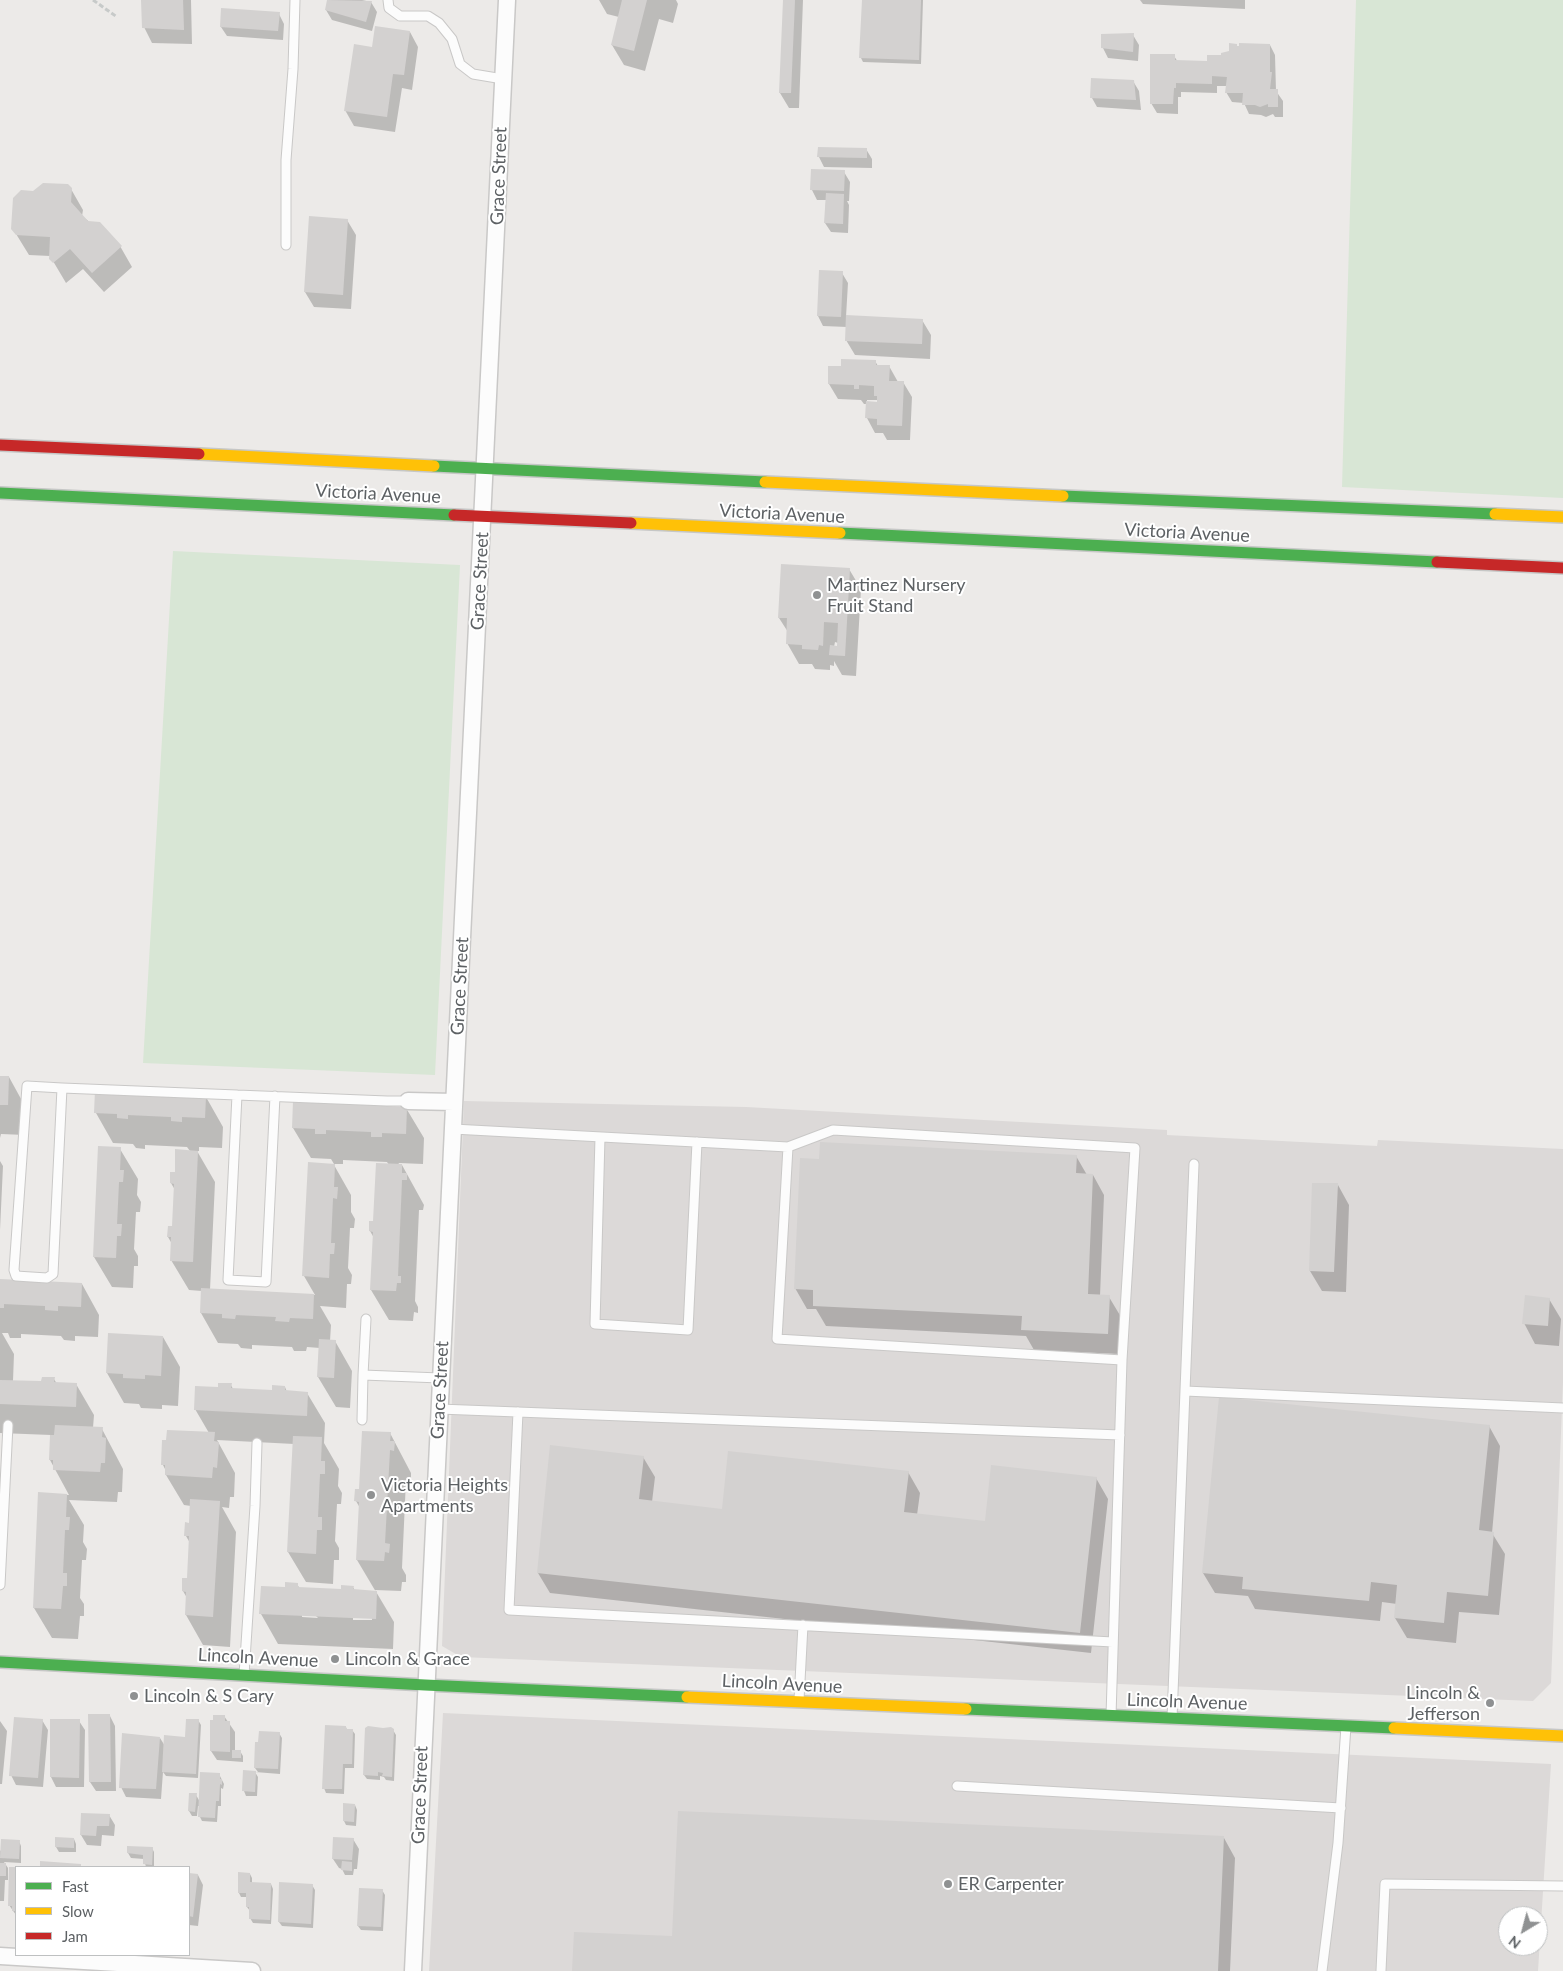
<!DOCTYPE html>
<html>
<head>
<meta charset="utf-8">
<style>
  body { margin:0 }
  #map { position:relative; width:1563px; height:1971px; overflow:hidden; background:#eceae8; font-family:Lato,sans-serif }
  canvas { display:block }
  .legend { position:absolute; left:15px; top:1866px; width:175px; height:90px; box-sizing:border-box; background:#fff; border:1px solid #bec0c1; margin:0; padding:6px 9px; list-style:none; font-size:15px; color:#5d6164 }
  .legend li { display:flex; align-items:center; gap:10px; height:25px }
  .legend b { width:25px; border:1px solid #bec0c1 }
  .north { position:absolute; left:1498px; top:1906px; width:50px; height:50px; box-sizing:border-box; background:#fff; border:1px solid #bec0c1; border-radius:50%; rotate:217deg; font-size:14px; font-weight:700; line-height:20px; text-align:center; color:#5d6164 }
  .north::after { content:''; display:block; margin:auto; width:18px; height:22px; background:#8f9192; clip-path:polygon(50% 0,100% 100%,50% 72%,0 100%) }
</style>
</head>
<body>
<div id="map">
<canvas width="1563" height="1971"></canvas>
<ul class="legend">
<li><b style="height:6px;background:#4caf50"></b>Fast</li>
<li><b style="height:6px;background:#ffc107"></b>Slow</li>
<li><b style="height:6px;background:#c62828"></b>Jam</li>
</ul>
<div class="north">N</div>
</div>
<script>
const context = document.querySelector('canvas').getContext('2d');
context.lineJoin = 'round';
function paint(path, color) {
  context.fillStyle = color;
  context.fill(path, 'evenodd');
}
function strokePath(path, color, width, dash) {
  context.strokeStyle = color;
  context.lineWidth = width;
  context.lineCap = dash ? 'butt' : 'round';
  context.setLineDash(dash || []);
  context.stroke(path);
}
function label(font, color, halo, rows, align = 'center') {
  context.font = font + ' Lato,sans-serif';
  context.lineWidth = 4;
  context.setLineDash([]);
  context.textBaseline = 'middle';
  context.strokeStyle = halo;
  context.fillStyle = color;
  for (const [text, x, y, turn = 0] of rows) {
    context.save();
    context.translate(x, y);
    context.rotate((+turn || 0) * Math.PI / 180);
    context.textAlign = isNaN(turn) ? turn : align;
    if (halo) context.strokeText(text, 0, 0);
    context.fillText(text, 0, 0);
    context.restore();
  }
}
paint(new Path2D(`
  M464,1101L746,1107L1167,1130V1135L1377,1146L1378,1140L1563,1149V1382L1551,1683L1533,1701L461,1657L442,1646Z
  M443,1713L1551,1764L1538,1971H429ZM1508,1916H1538V1946H1508Z`), '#dcd9d8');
paint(new Path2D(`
  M1356,0H1563V498L1342,487Z
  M173,551L460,565L435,1075L143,1063Z`), '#d8e6d5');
paint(new Path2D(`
  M142,0H191L192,44L152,43L144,27Z
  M329,0H362L371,2L377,12L372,31L332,20L326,10Z
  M599,0H676L678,4L673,23L659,19L645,71L624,65L612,45L619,17L607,14Z
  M784,0H803L799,108H789L780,93Z
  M863,0H923L921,64L863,62L861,58Z
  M1140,0H1245V9L1143,4Z
  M279,14L284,24L283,40L227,36L221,27Z
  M410,32L418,47L412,90L402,88L395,132L354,126L345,110L373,49Z
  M1133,35L1139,45L1138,61L1108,58L1103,48Z
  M1270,45L1275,55L1276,91L1283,101V117H1275L1273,114L1266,117L1261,115L1249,114L1244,103L1232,102L1226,92L1227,86H1217V93L1181,92V97H1178V114L1157,113L1151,103L1174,56L1178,62H1208L1230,52L1237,47Z
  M1133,81L1139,91L1141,110L1097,107L1092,98Z
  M866,149L872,159V168L824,167L819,157Z
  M844,172L850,182L849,201H847L849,205L848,233L831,232L825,223L826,200H817L812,190Z
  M71,189L83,210L82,216L120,246L132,267L104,292L83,269L66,283L50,256L29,255L13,229Z
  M347,220L356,235L351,309L314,307L305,292Z
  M842,273L848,283L846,317L922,320L931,335L930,359L855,355L846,340L847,327L823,326L818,316Z
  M875,361L878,366H889L898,382H903L912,397L910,440H887L883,433H875L867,418V404H864L861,400L838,399L829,384ZM867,400H878V403H867Z
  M849,569L861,589L856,676L842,675L834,661V666L830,665V670L815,669L812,664H799L787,643L788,632L779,618ZM835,642L838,643V647H834Z
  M0,1077H9L26,1108L25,1135L1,1134L0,1138Z
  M206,1097L223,1127L222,1148L199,1147V1151H197L215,1182L210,1290L315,1295L304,1276L334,1165L351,1195V1212L355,1219L354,1228H350L348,1268L352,1275L351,1284H347L346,1308L320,1306L331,1325L330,1341H335L352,1371L350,1408L336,1407L318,1377L320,1348L307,1347L306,1351H294L292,1347L252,1345V1349L241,1348L238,1344L218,1343L201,1313L202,1291L189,1290L171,1260L172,1244L168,1237L169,1227H173L175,1190L171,1183L190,1151L187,1147L145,1145V1149L136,1148L133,1144L113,1143L96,1113Z
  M406,1108L424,1138L423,1164L399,1163L398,1165H402L424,1205L423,1210H419L415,1301L418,1307V1313L414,1312L413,1321L389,1320L371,1290L374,1238L370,1231L375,1223L389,1165L387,1162L343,1160V1164H334L331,1159L311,1158L293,1128Z
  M120,1149L138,1179L137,1195L141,1202L140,1212H136L134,1249L138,1256V1266H134L133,1288L112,1287L94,1257Z
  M1076,1156L1087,1175H1093L1104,1195L1100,1296L1109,1297L1121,1317L1120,1354L1034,1350L1026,1336L826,1326L816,1309H807L795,1288Z
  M0,1161L3,1166L0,1230Z
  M1338,1185L1349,1205L1346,1292L1322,1291L1310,1271Z
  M0,1280L82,1284L99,1315L98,1337L75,1336V1341L64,1340L61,1336L21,1334V1338H10L8,1333H2L14,1354L13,1381L42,1383L54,1379L57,1384H76L94,1415L93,1428L102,1429L123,1469L122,1492H118L117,1502L69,1500L84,1525L83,1542L87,1549L86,1560H82L80,1598L84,1604V1616H80L78,1639L52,1638L34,1608L39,1494L69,1495L50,1460L51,1435L0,1433Z
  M1549,1299L1561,1319L1559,1346L1535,1344L1524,1323Z
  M163,1337L180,1367L178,1406L162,1405V1409L141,1408L139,1404L124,1403L107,1373Z
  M231,1385L233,1389L273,1391L285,1387L287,1392L307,1393L325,1423L324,1443L339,1469L338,1486L342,1493L341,1504H337L335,1541L339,1548V1560H334L333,1584L306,1582L288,1552L294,1444L217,1440L235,1473L234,1497H230L229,1508L222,1507L236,1532L230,1647L203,1645L186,1615L187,1598L183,1591L188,1580L190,1543L186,1536L190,1524L191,1506L184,1505L166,1475V1471L163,1465L209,1433L195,1409L219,1388Z
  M1489,1426L1500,1446L1492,1533L1505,1554L1499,1615L1459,1612L1456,1643L1407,1638L1395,1618L1397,1604L1382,1602L1380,1621L1255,1609L1248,1596L1215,1593L1203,1573Z
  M390,1433L411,1473V1480H406L402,1568L406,1575V1582H402L401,1591L375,1590L394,1622L393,1649L278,1644L261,1614L286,1588L297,1584L300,1589L342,1591L353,1587L355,1591L376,1592L357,1560L360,1508L356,1501ZM302,1615H315L318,1618L302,1617ZM353,1617L372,1618V1620H353Z
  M643,1457L655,1477L652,1502L723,1510L908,1472L920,1493L917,1515L986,1522L1096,1478L1108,1499L1091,1653L550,1593L538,1573Z
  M110,1716L115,1726L116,1791H96L90,1782Z
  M224,1716L235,1732V1751H240L243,1756V1762L217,1760L211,1751Z
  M42,1720L48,1730L43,1787L16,1785L11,1775Z
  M198,1720L201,1725L198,1778L166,1776L163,1772L161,1799L126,1797L121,1787L160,1738L165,1746L186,1738Z
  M0,1721L7,1731L2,1784H0Z
  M79,1721L85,1730L84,1787H56L51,1777Z
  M346,1727L347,1730H352L355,1734L354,1768H345L344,1794L326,1793L324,1788Z
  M393,1730L396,1735L394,1781L386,1780L384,1777L380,1776V1780L367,1779L364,1775Z
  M279,1733L282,1738L280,1774L255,1772L258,1777L257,1796H246L244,1791V1772H258L255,1768Z
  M219,1774L224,1784L223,1789L221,1788V1806H218L217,1822L202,1821L200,1817V1806H198L197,1816H192L189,1811L196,1795L200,1802Z
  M355,1805L357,1810L356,1826L346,1825L344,1821Z
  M82,1814L109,1815L115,1825L114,1836L102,1835L101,1846L87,1845L81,1835Z
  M57,1838L74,1839L76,1844V1852H59L56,1847Z
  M1224,1838L1235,1858L1230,1971H573L673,1938Z
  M353,1839L359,1849L357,1869H354L353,1875H345L342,1869L339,1868L333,1859Z
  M19,1841L21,1846V1863L4,1862L8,1868V1880H5L4,1901H0V1850L2,1853Z
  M152,1848L154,1852V1867H146L144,1859L131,1858L128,1853Z
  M11,1868L16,1869V1915L9,1905Z
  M189,1874L198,1875L203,1885L198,1926L189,1925Z
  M250,1874L252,1878V1883L271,1884L273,1889L271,1924L253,1923L250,1918V1911L247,1907V1897H241L239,1893Z
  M312,1885L315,1890L313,1928L282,1926L279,1922Z
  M382,1890L385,1895L383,1931L361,1930L358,1926Z`), '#0003');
paint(new Path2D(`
  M141,0H183L184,30L142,28Z
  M327,0L372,1L366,22L325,10Z
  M622,0H647L634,51L611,45Z
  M783,0H795L791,93H779Z
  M862,0H921L919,60L859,58Z
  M221,8L280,12L278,31L220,27Z
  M375,26L410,31L404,75L393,74L387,117L344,111L354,44L372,47Z
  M1134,33L1133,52L1101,48V34Z
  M1229,43L1237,44V46H1239V43L1270,44V72H1272L1270,89H1278V107H1268V104L1260,107L1255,105H1242L1243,93H1225L1227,77L1212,76V84L1176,83V88H1174L1173,104H1150V54H1175V60L1207,61V55H1221V53L1229,51Z
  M1091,78L1134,80L1136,100L1090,98Z
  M818,147L867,148V158L817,157Z
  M811,169L845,170L844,191L810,190Z
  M43,183L68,184L72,188L71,202L88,221L100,222L122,246L92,273L70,249L53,263L49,259L50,237L16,235L11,229L13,198L21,190L33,191Z
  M826,193L844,194L843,224L824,223Z
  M309,216L348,219L343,295L304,292Z
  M819,270L843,271L841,317L817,316Z
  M846,315L923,319L922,344L845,341Z
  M841,359L876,360V365H890L889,381H904L902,426L877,425V419L865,418L866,401L877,402V396H874V386L859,385V389H854V385L828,384V366H841Z
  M781,564L850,568L845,656L829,655L830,645L837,646L838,623L824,622L823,646L819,645L818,650L802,649V645L786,644L787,618H778Z
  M0,1076H9L8,1105H0Z
  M95,1090L206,1096L205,1118L182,1117V1122L171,1121V1117L128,1115V1119L117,1118V1114L94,1113Z
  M293,1101L407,1107L406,1134L382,1133V1137H371V1132L326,1130V1134H315V1129L292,1128Z
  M820,1142L1077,1155L1076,1173L1093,1174L1088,1294L1110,1295L1108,1334L1021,1330L1022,1316L813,1306V1290L794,1289L800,1158L819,1159Z
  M98,1146L121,1147L120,1170H124L123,1182H119L117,1224H122L121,1236H117L116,1258L93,1257Z
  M175,1149L198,1151L193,1262L170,1261L171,1237H167L168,1226H172L174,1184L170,1183V1172H175Z
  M308,1162L335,1164L334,1187H338L337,1199L333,1198L331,1243H335L334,1254H330L329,1278L302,1276Z
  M376,1163L402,1164V1173H407V1180H402L398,1276H401V1283H397L396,1291L370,1290L373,1232L369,1231V1221H373Z
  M1312,1183H1338L1334,1272L1309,1271Z
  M0,1279L82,1283L81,1307L58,1306V1311L45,1310V1306L4,1304V1308H0Z
  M201,1288L314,1294L313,1319L290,1318L289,1322L275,1321L276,1317L236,1315L235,1319L222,1318V1314L200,1313Z
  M1525,1295L1550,1298L1548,1326L1522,1324Z
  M108,1333L163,1336L161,1376L145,1375V1379L123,1378V1374L106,1373Z
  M319,1339L336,1340L334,1378L317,1377Z
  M42,1377H55L54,1382L77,1383L76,1407L0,1404V1380L41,1381Z
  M218,1383H232L231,1388L272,1390V1385L285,1386V1390L308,1392L307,1416L194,1410L195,1386L218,1387Z
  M1219,1397L1490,1425L1479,1530L1494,1532L1488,1596L1447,1592L1444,1623L1394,1618L1397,1585L1371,1582L1369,1601L1242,1589L1243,1577L1202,1573Z
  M55,1425L103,1427L102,1437L106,1438L105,1463H101L100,1472L53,1470V1460H49L50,1435H54Z
  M167,1430L215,1432L214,1441L219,1442L217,1468L213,1467L212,1478L165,1475V1465H161L162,1440H166Z
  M362,1431L391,1432L390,1441H395L394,1451L390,1450L385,1543L390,1544L389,1553L385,1552L384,1561L356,1560L359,1502L354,1501L355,1489H359Z
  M293,1436L322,1437L321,1461H325V1474H320L318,1517H322V1530H317L316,1554L287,1552Z
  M550,1445L644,1456L639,1499L722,1509L728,1451L909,1471L904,1512L985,1521L991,1465L1097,1477L1080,1633L537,1573Z
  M38,1492L67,1494L66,1517H70L69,1530H65L63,1573H67V1586H63L61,1609L33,1608Z
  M190,1499L220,1501L213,1617L185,1615L186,1592L182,1591V1578H187L189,1536H184L185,1522L189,1523Z
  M285,1582L298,1583V1587L341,1589V1585L354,1586L353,1589L377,1591L376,1619L259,1614L261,1586L285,1587Z
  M88,1714H110L111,1782H89Z
  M213,1715H225V1721H230V1752L210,1751V1720H213Z
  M14,1717L43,1719L38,1778L9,1776Z
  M50,1719H80L79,1778L50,1777Z
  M186,1719H199L196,1774L162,1772L164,1735L185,1737Z
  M325,1725L346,1726V1729H353L352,1764H343L342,1789H322Z
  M368,1726L383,1728L391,1727L394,1729L392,1777L382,1776L383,1773L378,1772V1776L363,1775L365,1728Z
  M259,1731L280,1732L278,1769L254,1768L255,1742H258Z
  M122,1733L160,1737L156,1789L119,1788Z
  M232,1750H241V1758H232Z
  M243,1770L256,1771L255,1792L242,1791Z
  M200,1772L220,1773V1779H222V1785L220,1784L219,1801H216L215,1818L198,1817Z
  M189,1793H197L195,1812L188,1811Z
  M343,1803L355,1804L354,1822L343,1821Z
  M678,1811L1224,1836L1218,1971H572L574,1932L672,1936Z
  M81,1813L110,1814L109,1826H97L96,1836L80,1835Z
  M55,1837L74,1838V1848L55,1847Z
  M333,1837L354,1838L352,1860L332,1859Z
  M1,1839L20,1840L19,1859L0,1858Z
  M127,1846L153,1847L152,1865L143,1864V1855L127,1853Z
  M40,1861L81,1864V1867H40Z
  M342,1861L352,1862V1871L341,1870Z
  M0,1863H6V1876H0Z
  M9,1867H16V1911H12V1906H8Z
  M238,1872L250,1873V1882L271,1883L270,1920L249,1919V1907H246V1893H238Z
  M189,1873L198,1874L193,1917L189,1916Z
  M279,1882L313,1884L311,1924L278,1922Z
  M359,1888L383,1889L381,1927L357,1926Z`), '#d3d1d0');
const lane = new Path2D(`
  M388,0L389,8L400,16H428L439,23L452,39L460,64L473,74L503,79
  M286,245V160L293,69L295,0
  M62,1088L53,1274L47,1278L16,1276L14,1270L27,1086L62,1088L387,1101H408
  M237,1095L228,1280L266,1282L275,1096
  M453,1129L788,1147
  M600,1137L595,1324L688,1330L697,1142
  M366,1319L363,1375L440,1378
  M1185,1391L1563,1408
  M439,1409L1120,1435
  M518,1412L509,1610L1113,1642
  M362,1420L363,1375
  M0,1585L8,1425
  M244,1675L255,1506L257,1443
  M799,1700L803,1625
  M1111,1716L1122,1360L1135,1148L833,1130L788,1147L777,1339L1122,1360
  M1172,1718L1194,1164
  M957,1786L1341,1808
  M1322,1971L1338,1843L1346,1726
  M1381,1971L1385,1884L1563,1886`);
const street = new Path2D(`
  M408,1101L454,1102
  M0,1956L252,1971
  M413,1971C440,1314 479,657 507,0`);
const fast = new Path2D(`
  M434,466L765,482
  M0,493L454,515
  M1063,496L1495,514
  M840,533L1437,562
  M0,1662L425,1685L687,1697
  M966,1709L1394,1728`);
const slow = new Path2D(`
  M199,454L434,466
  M765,482L1063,496
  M1495,514L1563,517
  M631,523L840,533
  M687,1697L966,1709
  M1394,1728L1563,1736`);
const jam = new Path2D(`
  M0,445L199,454
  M454,515L631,523
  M1437,562L1563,568`);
strokePath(lane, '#c9c8c7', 11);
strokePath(street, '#c9c8c7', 19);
strokePath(fast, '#c6c7c6', 14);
strokePath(slow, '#c6c7c6', 14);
strokePath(jam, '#c6c7c6', 14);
strokePath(new Path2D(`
  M93,0L117,17`), '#c7cac9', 3, [5, 2.5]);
strokePath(lane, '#fcfcfc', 9);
strokePath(street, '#fcfcfc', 16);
strokePath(fast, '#4caf50', 11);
strokePath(slow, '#ffc107', 11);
strokePath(jam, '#c62828', 11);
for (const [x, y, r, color] of [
  [817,595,5,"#8f9192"],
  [371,1495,5,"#8f9192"],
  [335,1659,5,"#8f9192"],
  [134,1696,5,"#8f9192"],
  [1490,1703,5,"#8f9192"],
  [948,1884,5,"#8f9192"]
]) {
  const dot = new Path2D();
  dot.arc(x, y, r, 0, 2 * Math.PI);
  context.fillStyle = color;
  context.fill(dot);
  strokePath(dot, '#fff', 2);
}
label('18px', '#5d6164', '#fff', [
  ["Grace Street",499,176,-88],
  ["Victoria Avenue",378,494,3],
  ["Victoria Avenue",782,514,3],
  ["Victoria Avenue",1187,533,3],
  ["Grace Street",480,581,-87],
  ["Grace Street",460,986,-87],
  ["Grace Street",440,1390,-87],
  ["Lincoln Avenue",258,1658,3],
  ["Lincoln Avenue",782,1684,3],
  ["Lincoln Avenue",1187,1702,2],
  ["Grace Street",420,1795,-88]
]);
label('18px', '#5d6164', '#fff', [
  ["Martinez Nursery",827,585],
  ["Fruit Stand",827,606],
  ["Victoria Heights",381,1485],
  ["Apartments",381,1506],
  ["Lincoln & Grace",345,1659],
  ["Lincoln &",1480,1693,"right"],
  ["Jefferson",1480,1714,"right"],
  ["Lincoln & S Cary",144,1696],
  ["ER Carpenter",958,1884]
], 'left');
</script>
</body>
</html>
